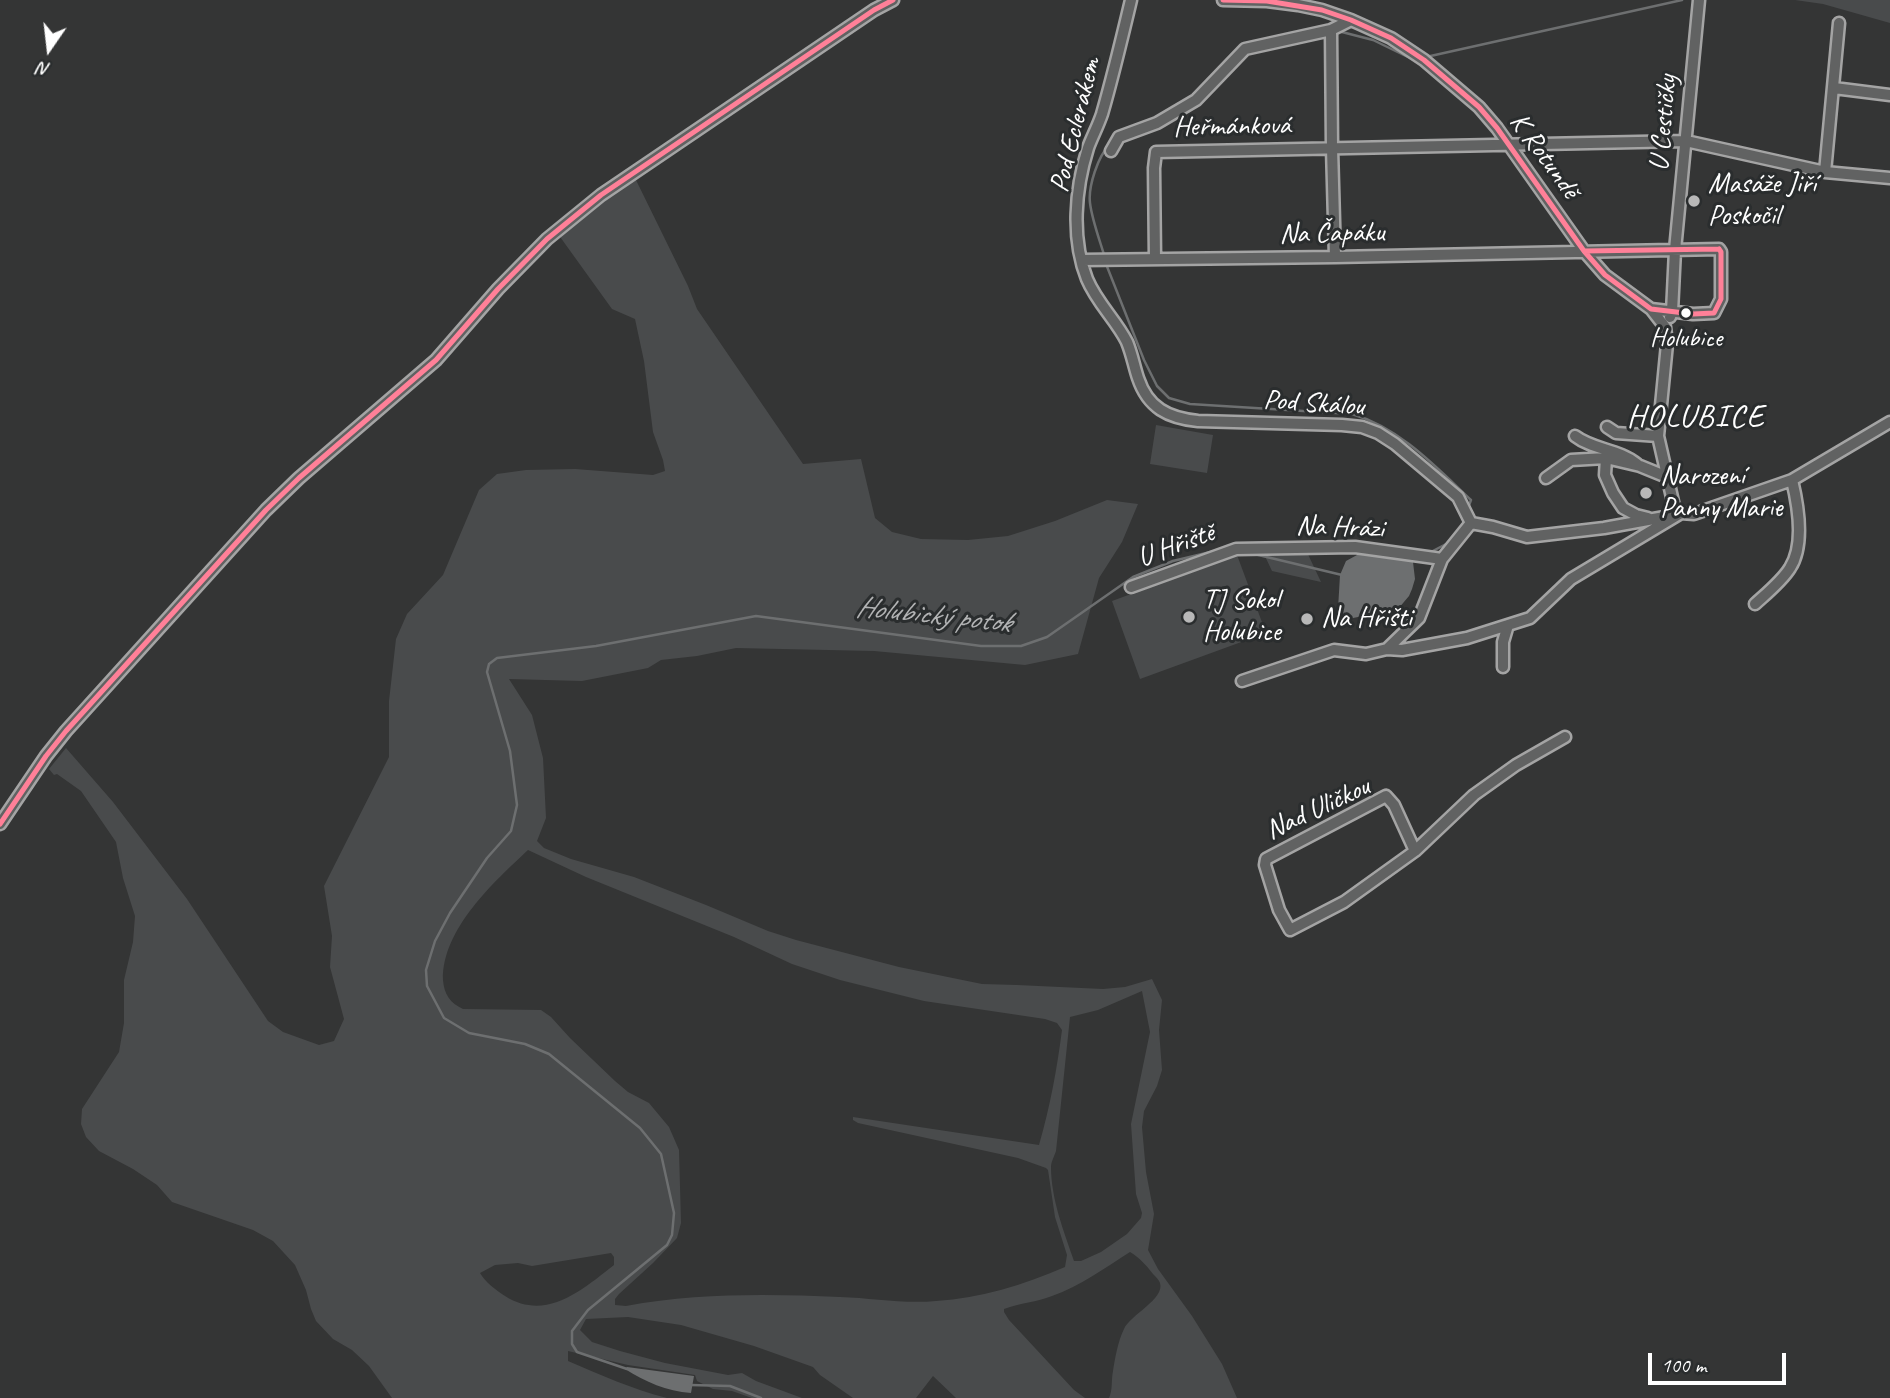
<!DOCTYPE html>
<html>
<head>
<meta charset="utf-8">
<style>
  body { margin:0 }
  #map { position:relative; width:1890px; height:1398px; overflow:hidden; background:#343535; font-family:Caveat,sans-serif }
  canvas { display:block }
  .north { position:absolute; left:14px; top:14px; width:70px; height:70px; -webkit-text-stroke:5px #2a2d2e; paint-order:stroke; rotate:194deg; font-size:19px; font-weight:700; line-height:28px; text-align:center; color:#fff }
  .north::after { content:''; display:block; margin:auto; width:24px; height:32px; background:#fff; clip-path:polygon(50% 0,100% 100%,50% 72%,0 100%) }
  .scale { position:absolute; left:1648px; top:1353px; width:138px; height:32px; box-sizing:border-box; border:4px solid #fff; border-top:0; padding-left:9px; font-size:21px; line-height:24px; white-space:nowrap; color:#fff; -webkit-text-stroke:5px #2a2d2e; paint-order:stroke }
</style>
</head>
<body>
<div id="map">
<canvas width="1890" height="1398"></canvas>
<div class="north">N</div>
<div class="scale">100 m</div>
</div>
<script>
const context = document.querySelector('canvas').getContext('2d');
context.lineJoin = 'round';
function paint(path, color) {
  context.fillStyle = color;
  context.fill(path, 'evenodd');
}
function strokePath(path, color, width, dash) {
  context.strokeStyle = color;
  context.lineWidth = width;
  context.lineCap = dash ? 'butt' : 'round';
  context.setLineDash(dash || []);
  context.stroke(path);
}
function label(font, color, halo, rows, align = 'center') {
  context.font = font + ' Caveat,sans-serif';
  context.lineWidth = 6;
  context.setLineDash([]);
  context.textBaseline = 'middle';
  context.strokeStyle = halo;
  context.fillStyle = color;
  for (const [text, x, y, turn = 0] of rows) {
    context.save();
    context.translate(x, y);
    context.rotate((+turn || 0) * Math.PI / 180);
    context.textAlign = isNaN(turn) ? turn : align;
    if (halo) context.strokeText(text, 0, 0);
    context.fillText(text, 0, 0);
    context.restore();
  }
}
paint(new Path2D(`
  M1795,0H1890V23L1823,4Z
  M635,178L688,286L697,309L803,464L861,459L875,518L892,532L921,539L968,540L1008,536L1055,521L1107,500L1138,504L1122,542L1099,578L1078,654L1025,665L874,651L736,648L697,656L661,660L648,668L582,681L509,679L532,715L543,758L546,818L537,841L544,848L571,859L634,877L706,905L768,931L796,940L899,967L982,984L1017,985L1103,989L1125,987L1152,979L1162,1000L1159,1030L1162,1070L1157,1086L1144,1111L1142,1127L1146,1172L1154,1214L1148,1250L1158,1269L1192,1316L1222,1364L1237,1398H1109C1113,1389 1111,1381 1113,1371C1115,1358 1118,1341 1124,1329C1130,1315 1165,1299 1160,1283C1159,1280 1156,1277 1153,1274C1146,1265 1140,1258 1130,1252C1105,1268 1080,1286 1052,1296C1037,1302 1020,1303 1004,1309V1312L1009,1320L1074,1390L1085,1398H956L933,1376L916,1398H853L820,1375L813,1367L754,1346L681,1325L628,1317L586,1319L580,1330L592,1342L620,1351L665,1363L728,1375L742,1373L756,1381L802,1398H752L732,1391L713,1389L697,1381L695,1375L628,1365L568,1351V1361C601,1375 632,1389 667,1398H392L369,1366L352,1350L333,1339L316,1321L311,1309L306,1290L295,1265L273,1241L253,1230L172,1202L157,1185L133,1169L99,1151L86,1137L81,1124L82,1109L119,1052L124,1023V980L133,942L135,916L123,878L116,842L81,791L57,774L54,775L49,769L66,748L113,802L187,899L268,1021L283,1032L319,1045L334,1041L344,1019L330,967L332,936L324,886L389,757V701L396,639L407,614L443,575L479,490L497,474L526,470L575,469L653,475L665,471L663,460L653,432L644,361L635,319L612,309L558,234L609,194ZM528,850L586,877L734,937L792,964L840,980L924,1001L1045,1019L1057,1023L1062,1030C1057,1069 1050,1107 1039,1145L853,1117V1120L858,1123L1018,1158L1046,1168L1048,1170L1055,1217L1067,1255L1065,1267C1023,1285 981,1298 936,1301C904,1304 872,1298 840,1297C769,1294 696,1293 626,1306L615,1305V1299L619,1294L653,1263L677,1238L681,1223L679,1150L669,1127L649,1103L628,1092L615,1081L570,1038L551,1017L541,1010L463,1009C450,1003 444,994 443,980C442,929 494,882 528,850ZM1142,991L1150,1032L1131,1124L1136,1194L1142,1213L1141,1218L1127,1234L1101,1252L1081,1261H1074C1064,1232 1051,1199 1051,1167C1051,1162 1054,1157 1056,1151L1070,1017L1098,1010ZM611,1253L614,1257V1265C582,1290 546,1322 505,1296C496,1290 485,1282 480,1273L495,1265L518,1263L532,1266Z
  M1156,425L1213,435L1207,473L1150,464Z
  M1306,550L1321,582L1272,571L1263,552Z
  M1237,555L1266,633L1140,679L1112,601Z`), '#494b4c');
paint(new Path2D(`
  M1377,554L1413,562L1415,579L1412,589L1409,596L1398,609L1348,619L1338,609L1340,575L1346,561L1357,555Z
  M627,1367L694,1376L691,1393C666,1391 646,1382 625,1369Z`), '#6d6f70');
strokePath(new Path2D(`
  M1338,31L1373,40L1414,60L1416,59
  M1426,57L1682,0
  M1105,258C1100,241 1092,220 1090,203C1088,187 1098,155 1110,145
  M1106,264L1144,360L1157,386L1169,398L1190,404L1352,414C1400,428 1436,467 1471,500L1468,508
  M1250,553L1342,575
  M1429,553L1448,543L1455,535
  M627,1369L577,1352L572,1344V1331L588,1310L667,1245L672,1235L674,1213L661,1154L640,1128L549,1054L525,1044L469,1033L444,1018L427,986L426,970L435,941L450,913L487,858L511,831L517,805L510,751L487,672L489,664L497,658L596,646L756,616L981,646H1021L1047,637L1133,577L1173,561L1227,548
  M690,1385L730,1386L761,1398`), '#6d6f70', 2.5);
const minor = new Path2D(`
  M1131,0C1122,38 1113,76 1102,114C1098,126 1092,137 1088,148C1075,189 1071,239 1087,279C1097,303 1116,320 1127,342C1132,354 1134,366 1138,378C1148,408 1168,418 1198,421L1342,425L1362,427L1378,433L1395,444L1458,497L1471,523
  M1223,0L1267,1L1298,5L1322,10L1351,20L1391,38L1424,60L1479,107L1497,128L1584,251L1605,275L1651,309L1665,327L1667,344L1658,436L1674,506L1681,513L1694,514L1792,480L1890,422
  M1331,30L1332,148L1335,257
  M1834,88L1890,95
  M1111,151L1119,137L1157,123L1196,100L1245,49L1331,30L1351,20
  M1825,172L1839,23
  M1155,259L1154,168L1156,152L1686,141L1825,172L1890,178
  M1082,260L1335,257L1719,249L1721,252V299L1714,313L1693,314L1651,309
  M1670,317L1672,312L1675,250L1699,0
  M1607,427L1616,433L1658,436
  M1575,436C1593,450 1619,449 1637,464
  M1606,458L1605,475L1613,493L1623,508L1636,515L1648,518
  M1546,478L1571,460L1606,458L1640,466L1667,477
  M1471,523L1493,527L1527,537L1604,528L1670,516
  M1131,587L1236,549L1355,547L1442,559
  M1755,604C1767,593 1782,581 1790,568C1805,545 1798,505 1792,480
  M1387,649L1419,618L1442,559L1471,523
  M1503,667V642L1508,625
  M1242,681L1334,650L1366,654L1387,649L1402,650L1467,638L1530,618L1571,579L1681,513
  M0,824L46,756L66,731L266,510L299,478L436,360L498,289L547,239L601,195L874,10L893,0
  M1415,851L1394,805L1386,796L1266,859L1265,865L1279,910L1290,930L1344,902L1415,851L1474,795L1516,765L1565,737`);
strokePath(minor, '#a4a4a4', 15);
strokePath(minor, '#616262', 10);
strokePath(new Path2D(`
  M1223,0L1267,1L1322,10L1351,20L1391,38L1424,60L1479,107L1497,128L1584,251L1605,275L1651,309L1693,314L1714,313L1721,299V252L1719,249
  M1584,251L1719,249
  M0,824L46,756L66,731L266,510L299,478L436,360L498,289L547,239L601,195L874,10L893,0`), '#ff8098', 5);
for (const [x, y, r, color] of [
  [1694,201,7,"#b8b8b8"],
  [1686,313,6,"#fff"],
  [1646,493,7,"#b8b8b8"],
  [1189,617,7,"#b8b8b8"],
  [1307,619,7,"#b8b8b8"]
]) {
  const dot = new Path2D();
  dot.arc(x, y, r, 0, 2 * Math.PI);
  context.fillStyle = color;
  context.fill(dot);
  strokePath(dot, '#2a2d2e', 2.5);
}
label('26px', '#fff', '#2a2d2e', [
  ["Holubice",1686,339]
]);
label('28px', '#fff', '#2a2d2e', [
  ["U Cestičky",1664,123,-85],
  ["Pod Eclerákem",1076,125,-76],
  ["Heřmánková",1232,127,-1],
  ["K Rotundě",1544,156,54],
  ["Na Čapáku",1332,234,-1],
  ["Pod Skálou",1314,404,4],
  ["Na Hrázi",1340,528,2],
  ["U Hřiště",1176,546,-20],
  ["Nad Uličkou",1318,809,-25]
]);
label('28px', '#fff', '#2a2d2e', [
  ["Masáže Jiří",1708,185],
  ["Poskočil",1708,217],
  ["Narození",1660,477],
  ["Panny Marie",1660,509],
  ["TJ Sokol",1203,601],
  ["Holubice",1203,633],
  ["Na Hřišti",1321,619]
], 'left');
label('italic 30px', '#b2b3b4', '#2a2d2e', [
  ["Holubický potok",933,616,6]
]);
context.letterSpacing = '2px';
label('32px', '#fff', '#2a2d2e', [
  ["HOLUBICE",1696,418]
]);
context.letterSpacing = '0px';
</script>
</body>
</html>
